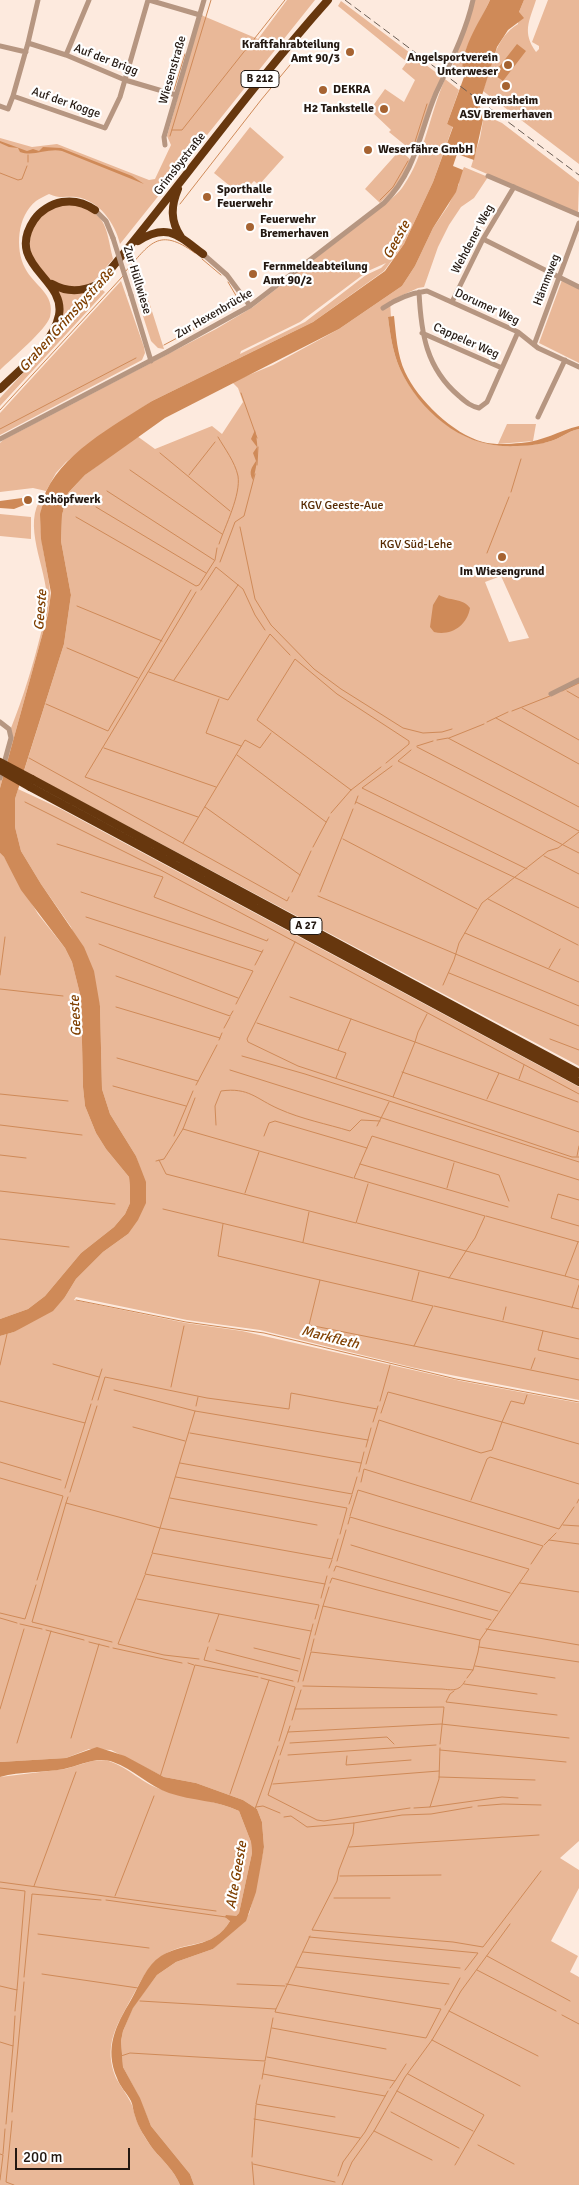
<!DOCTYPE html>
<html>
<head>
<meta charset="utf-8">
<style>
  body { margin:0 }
  #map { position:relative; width:579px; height:2185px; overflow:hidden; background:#fdeade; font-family:Signika,sans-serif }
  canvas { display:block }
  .scale { position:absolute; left:15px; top:2148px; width:115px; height:22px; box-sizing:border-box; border:2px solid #231811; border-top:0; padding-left:6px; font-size:15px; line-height:18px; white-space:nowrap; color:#231811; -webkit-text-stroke:4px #fff; paint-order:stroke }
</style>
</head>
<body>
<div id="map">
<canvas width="579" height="2185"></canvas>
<div class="scale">200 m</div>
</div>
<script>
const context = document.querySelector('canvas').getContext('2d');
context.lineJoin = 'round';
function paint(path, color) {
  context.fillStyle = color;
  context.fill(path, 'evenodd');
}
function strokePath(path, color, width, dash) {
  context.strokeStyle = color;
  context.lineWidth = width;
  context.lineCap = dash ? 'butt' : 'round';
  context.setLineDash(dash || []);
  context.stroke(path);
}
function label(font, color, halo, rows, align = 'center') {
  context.font = font + ' Signika,sans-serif';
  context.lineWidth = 4.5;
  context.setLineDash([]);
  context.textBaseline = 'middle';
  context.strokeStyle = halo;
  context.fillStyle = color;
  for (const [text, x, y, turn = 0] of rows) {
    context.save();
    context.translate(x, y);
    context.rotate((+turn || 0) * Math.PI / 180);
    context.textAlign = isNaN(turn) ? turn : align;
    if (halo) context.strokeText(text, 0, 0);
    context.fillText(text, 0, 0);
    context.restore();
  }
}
paint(new Path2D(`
  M287,0H315L120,244C115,223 99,200 76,197C65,196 60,199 49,194C45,196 40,198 36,201C17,216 15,249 25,268C33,285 56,294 50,317C46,330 11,359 0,370V138L32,147L57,144L149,180L155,179L171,145L167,136L201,15L258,39Z
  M475,0H490L466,49L464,77L452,67Z
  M524,0H536C529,22 522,32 536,52L539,49V46L532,42L548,0H579V164L483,91C491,66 495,38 518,24L519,12Z
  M341,1L442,77L432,97L414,150H411L389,132L391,130L370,110L385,89L404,102L415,80L402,69L407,62L338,6Z
  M445,79L459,90L447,124L453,126L433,182L404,244L384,271L313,322L152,401L100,436L66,462L56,473L46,491L33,488L0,492V443L3,440L216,329L253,307L384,205C391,199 399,193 404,185C424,157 430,113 445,79ZM386,263L381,268L366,275L305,322L240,354L241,351L300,322L368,271Z
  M484,115L502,123L579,182L578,213L471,167L480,138Z
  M250,127L284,157L259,185L254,181L241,195L214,173Z
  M400,150L411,160L398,185L380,203L365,189Z
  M464,167L488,177L474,198L461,207L449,225L438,247L424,287L418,288L390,301L391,317H388C390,334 393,353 400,369C420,411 465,449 513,446C525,445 540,445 551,441C561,438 568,431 579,429V1066L24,771L64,644L71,595L61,541L62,515L68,493L85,475L137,436L155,449L212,426L222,434L243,402L238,388L232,382L273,365L339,329L402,286L415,266L433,228L448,206L459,184L458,179ZM501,576L529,638L509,642L485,582Z
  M69,203C107,212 105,224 113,259C105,268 97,281 86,286C50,301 12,248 39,219C42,216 46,211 50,209C56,206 63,205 69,203Z
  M137,264L164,349L158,348L151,341L129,272Z
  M562,280L579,289V363L539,343Z
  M121,281L144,347L145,353L142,360L0,435V413Z
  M55,288L87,290L59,322Z
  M101,289L105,292L0,406V398Z
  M507,424H536L533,441L498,444Z
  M39,502H43C36,532 47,561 50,591C51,598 49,606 48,614L0,788V781L12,739L11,728C23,698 33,665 41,633C43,625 46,616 47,607C50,575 23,531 39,502Z
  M0,514L31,517V539L0,536Z
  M18,789L59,808L579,1087V1400L415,1368L260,1330L187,1320L76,1297L74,1300L186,1323L242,1331L461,1381L579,1403V1841L560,1858L579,1870V1888L551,1941L578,1956L570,1972L579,1977V2185H194L190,2174L151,2126L137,2093L123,2067L121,2041L123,2031L133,2007L157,1975L176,1962L213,1949L249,1914L255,1892L264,1847L262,1822L257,1809L243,1800L196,1783L164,1777L111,1750L89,1749L66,1758L0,1762V1336L14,1332L65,1297L76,1279L103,1252L128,1234L140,1168L136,1156L110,1114L102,1089L100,1006L71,927L41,884L21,851L15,827V799Z
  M0,853L4,857L38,914L65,948L72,962L81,998L83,1087L85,1106L96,1133L106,1149L129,1177L130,1188V1203L125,1214L114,1227L81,1253L45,1296L28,1309L0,1319Z
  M105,1760C126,1765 140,1782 160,1789C186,1798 215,1800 239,1811L251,1842L252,1853L239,1913L236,1916L232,1917C216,1950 191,1939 165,1954C148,1964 140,1983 131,1999C116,2026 103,2047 116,2078C120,2086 126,2093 130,2101C133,2106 134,2113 136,2119C140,2130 146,2140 153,2149C163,2161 174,2170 180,2185H0V1777L65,1769L92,1761Z`), '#e9b898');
paint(new Path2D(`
  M490,0H524L519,12L524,18L508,30L497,47L479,105L484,115L474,160L457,154L453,166L463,170L456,192L433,228L415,266L402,286L339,329L165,418L85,475L68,493L62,515L61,541L71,595L64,644L15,799V827L21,851L41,884L84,947L94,971L100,1006L102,1089L110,1114L136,1156L146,1182V1203L138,1220L128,1234L103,1252L76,1279L65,1297L53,1311L14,1332L0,1336V1319L28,1309L45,1296L81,1253L114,1227L125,1214L130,1203V1188L129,1177L106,1149L96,1133L85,1106L83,1087L81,998L72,962L65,948L21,890L4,857L0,853V788L48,614L51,593L41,539L40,514L43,503L39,502L40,499H43C58,455 115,425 152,401L313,322L385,271L404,244L433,182L453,127L447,124L464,77C456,55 481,20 490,0Z
  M517,44L526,51L503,81L496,76L501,69L499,67Z
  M0,141L27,151L33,149L39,151L43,147L61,148L132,176L144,184L62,151C47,148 34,157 20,152L18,148L9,147L0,143Z
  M394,316C396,334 397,355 405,372C418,400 453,434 483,442C494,445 509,444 521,443C544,441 558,431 579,426V429C568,431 561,438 551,441C540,445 525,446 513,446C464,449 420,412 400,369C393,353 390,334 388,317Z
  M255,430C259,448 258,462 253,480C248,472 252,467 256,461L253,453L257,447L251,439Z
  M22,498L24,505L14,509L0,508V501Z
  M439,595C449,601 463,598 470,608C467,626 451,636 434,632L430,627L433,605Z
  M97,1747L125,1756L164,1777L196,1783L243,1800L257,1809L262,1822L264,1847L262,1859L256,1892L246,1921L213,1949L176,1962L157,1975L133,2008L123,2031L121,2041L123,2067L140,2098L151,2126L190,2174L194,2185H180C174,2170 163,2161 153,2149C146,2139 138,2127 135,2116C133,2111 133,2105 131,2101C127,2093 120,2087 117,2078C104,2048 116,2025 131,2000C140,1984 146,1966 161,1956C185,1941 213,1950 230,1921L225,1917L226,1915L236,1916L239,1913L252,1853L251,1842L239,1811C217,1800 192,1801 169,1793C149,1786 133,1769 113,1762C96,1756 80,1766 64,1769C43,1773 21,1771 0,1777V1762L66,1758Z`), '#cf8a58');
strokePath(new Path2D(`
  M174,90L185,54
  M172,130H182L285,0
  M170,136L211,0
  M413,148L427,104
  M28,155V162
  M0,173L18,180L22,179L27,166
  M380,200L393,187L408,161
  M180,204L261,100L290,65
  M202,259L221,275
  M125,272C150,244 158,226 195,253
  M164,345L237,306L238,299L228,282
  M241,393L257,438
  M0,410L123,276
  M0,429L136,358
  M218,437C225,449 235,462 238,476C241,495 225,526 219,544
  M160,453L230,511
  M257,465L258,447
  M130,470L222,534
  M189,475L215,442
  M107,491L214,560
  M511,492L521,459
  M96,507L206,573
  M76,517L196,586L199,585L215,560L217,548
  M240,527L255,599L271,625L314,669L341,689L403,728L423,733L442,732L452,729
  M487,553L509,497
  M220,562L235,522L244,516L255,474
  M201,590L216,567L243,589L255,615L265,630
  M196,592L85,777L198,817
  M77,606L162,641
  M67,648L138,678
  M149,672L228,700L270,634L290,655
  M174,680L238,585
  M562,691L579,683
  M567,691L579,698
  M219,699L206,733L241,746
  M46,704L108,731L191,590
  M522,708L579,740
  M512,711L550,696
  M496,718L579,764
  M487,722L508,712
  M449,738L484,724
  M437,740L448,738L579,807
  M417,746L433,741
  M417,747L579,831
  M104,748L216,787
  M411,750L398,761L579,853
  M237,755L326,822
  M29,758L287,901L289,897
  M392,766L362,788L527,869
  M351,790L257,720L295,659L337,694L409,741V744L386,763
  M25,802L157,868L579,1094
  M356,802L579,908
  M355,804L358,796
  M205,807L300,875
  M331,813L351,790L381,767
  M343,839L477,909
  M183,843L245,740L260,748L271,733
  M57,844L163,877L154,897L267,941L268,939
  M313,847L329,817
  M544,856L579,874
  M81,892L262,952
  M292,892L311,851
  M320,892L353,809
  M318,896L579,1006
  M488,899L578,945
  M86,917L253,971L236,1004
  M465,933L579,982
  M295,942L247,1039L248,1042L298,1066L393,1097
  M99,944L238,998
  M255,965L263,950
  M549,968L560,949
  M449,973L579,1026
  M0,975L5,937
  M116,976L230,1016L233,1011
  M443,985L454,960L459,943L482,903L548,851L558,848L579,832
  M0,989L63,996
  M290,997L415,1042L393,1097L572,1157H579
  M116,1007L220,1038
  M427,1014L418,1032L415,1042L499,1073L487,1099
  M257,1023L346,1053L336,1078
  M224,1028L230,1017
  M550,1039L579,1050
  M219,1040L222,1033
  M338,1050L351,1019
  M242,1056L305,1074L579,1162
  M117,1058L198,1081
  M230,1070L579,1180
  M402,1072L579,1132
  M499,1073L578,1102
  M519,1079L524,1065
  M196,1085L217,1045
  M113,1086L186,1106
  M0,1094L68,1101
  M0,1125L82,1135
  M216,1125L215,1106L221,1091C249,1087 256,1099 279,1109C301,1119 327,1124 350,1131L361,1120L380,1121
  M377,1126L389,1102
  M183,1129L353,1178
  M174,1136L193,1091
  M264,1136L269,1123L275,1121L367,1148
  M0,1155L26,1158
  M577,1156L579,1146
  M159,1160L166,1174L356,1223L368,1184
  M156,1161L164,1159L183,1129L195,1098
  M360,1164L508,1207
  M447,1188L454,1163
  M0,1191L115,1204
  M245,1193L259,1152
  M579,1200L558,1194L551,1218L579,1226
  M509,1201L499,1175L372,1136L354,1178L485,1216L475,1238L466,1251L565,1276
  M163,1209L579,1309
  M486,1216L579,1242
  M357,1223L466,1251L449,1278
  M223,1224L218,1256L320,1280L309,1325L414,1346L433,1306L320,1280
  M0,1239L69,1247
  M303,1242L309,1212
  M578,1242L565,1276L579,1280
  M76,1300L186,1322L264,1333L456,1379L579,1402
  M412,1300L419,1272
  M434,1306L579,1339
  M572,1308L579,1285
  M503,1320L506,1307
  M543,1331L538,1350L579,1359
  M414,1346L579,1380
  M53,1364L99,1377
  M0,1365L7,1334
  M531,1369L535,1358
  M171,1387L184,1326
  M114,1390L195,1411
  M527,1395L524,1404L511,1401L502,1422L579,1444
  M92,1400L102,1369
  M98,1400L105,1377L207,1398L289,1409L291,1393L377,1409
  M0,1401L85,1423L91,1404
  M380,1401L390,1365
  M196,1406L198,1397
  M373,1422L378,1406
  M133,1427L185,1441
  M190,1433L361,1463
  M366,1447L371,1428
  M0,1462L61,1480
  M180,1463L352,1494L357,1477
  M366,1464L379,1420L481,1453L492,1450L502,1422L388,1392L381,1413
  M359,1472L364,1452
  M176,1477L347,1508L340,1534
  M0,1478L63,1496L37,1580
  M361,1482L364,1469L559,1529L574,1507
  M65,1488L85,1423
  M70,1492L97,1406
  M68,1497L66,1503L160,1528L195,1411L368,1440
  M170,1498L317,1525
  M471,1500L487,1459L490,1457L579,1484
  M66,1503L32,1622L112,1642
  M577,1503L579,1499
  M349,1504L352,1495
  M350,1516L358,1490L543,1546L531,1564
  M348,1524L350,1517L529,1569L480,1640
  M563,1525L579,1526
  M549,1540L579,1544
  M351,1545L510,1593
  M544,1545L556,1533
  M152,1554L145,1574L319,1605L315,1619
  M337,1561L346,1530
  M329,1568L332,1560
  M334,1571L336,1566L498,1611
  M145,1575L118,1644L164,1655L199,1659
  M330,1583L332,1578L491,1620
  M520,1583L579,1592
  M325,1584L152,1553L160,1528L332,1559L338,1539
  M321,1598L327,1576
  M137,1599L219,1614
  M323,1606L329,1587
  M0,1613L25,1619L36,1585
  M0,1618L17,1623
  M20,1624L42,1629
  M486,1629L579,1645
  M46,1630L84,1640
  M315,1635L323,1606L480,1640L478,1652L473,1670
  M89,1642L109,1647
  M209,1642L219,1614L311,1631
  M208,1647L204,1660L293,1681
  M479,1647L579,1662
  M113,1648L182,1663
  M254,1648L300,1659
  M216,1650L298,1671
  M311,1651L314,1639
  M188,1663L194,1665
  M475,1666L555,1678
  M261,1678L295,1687L279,1741
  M303,1681L311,1652L473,1670L467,1678
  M298,1682L313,1624
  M464,1684L537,1694
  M303,1686L442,1689C452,1690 459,1692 465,1681
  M454,1691L450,1694L446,1702L557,1715
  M0,1709L24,1629
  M295,1709L444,1707L440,1744
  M292,1720L301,1690
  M288,1732L441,1724L569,1738
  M71,1738L99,1644
  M17,1743L51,1631
  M290,1743L387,1737L394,1744
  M440,1750L566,1762
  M280,1755L290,1726
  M288,1755L436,1745
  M347,1756L346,1765L411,1760
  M279,1760L268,1795L317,1820L324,1821L410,1808
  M160,1777L195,1665L258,1677
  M439,1777L535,1780
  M273,1784L439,1771
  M230,1794L269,1680
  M478,1806L503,1804L541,1805
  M256,1807L263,1806L280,1813
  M430,1807L502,1797L518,1798
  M414,1808L430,1807L439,1779L440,1748
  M255,1809L278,1746
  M284,1817L291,1816L307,1827L354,1823L353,1834L339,1870L337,1881L312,1930L453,1942L483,1947L541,1871
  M354,1823L402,1815L431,1814L472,1807
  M349,1847L539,1835
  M340,1876L441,1875
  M0,1882L216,1911
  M34,1886L76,1772
  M0,1888L25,1891L17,1990L0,1986
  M115,1896L154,1796
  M334,1898H390
  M106,1900L226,1917
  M38,1934L149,1948
  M309,1937L478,1953L465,1970
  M303,1952L460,1968
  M487,1956L570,2001
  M296,1967L449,1984
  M477,1970L556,2011
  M42,1974L138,1988
  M24,1977L32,1894L101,1900
  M237,1984L285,1986
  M140,2001L276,2009L310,1936
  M445,2005L460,1978
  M276,2009L275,2012L426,2038L441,2009L286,1984
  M15,2011L17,1990
  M449,2011L538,2056
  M562,2015L579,2024
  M272,2028L386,2049
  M432,2040L520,2086
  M0,2042L13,2046L15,2016
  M121,2056L130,2053L265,2061L273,2018
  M267,2057L395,2081L406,2064
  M263,2074L385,2096
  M408,2074L484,2115L455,2165
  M262,2079L265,2062
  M260,2085L256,2104L335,2117
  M390,2088L395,2081
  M397,2091L473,2131
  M12,2112L24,1982
  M391,2112L459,2148
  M254,2119L360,2138
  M12,2121L6,2182L14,2185
  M6,2124L13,2046
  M374,2131L432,2160
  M478,2145L514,2164
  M0,2154L3,2155L0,2180
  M3,2154L5,2129
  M252,2157L256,2105
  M252,2162L254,2185
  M253,2164L335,2182
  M338,2176L343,2162L365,2132L388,2091
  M342,2185L352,2162L374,2131L405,2077L432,2040L461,1991L510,1924`), '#cf8a58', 1);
strokePath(new Path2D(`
  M149,0L200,15
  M28,43L66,55L125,80L176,95
  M0,46L26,52
  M66,55L89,0
  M13,96L28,43L38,0
  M0,106L8,109L13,96L105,128L120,97L148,0
  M165,145L164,137L204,0
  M488,176L579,215
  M95,210L106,221L113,238
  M483,239L579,287
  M203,254L227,275L250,306
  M419,292C421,333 426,368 459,396C466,402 470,406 479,408L487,402L518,332
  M131,295L151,361
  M452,302L483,239L514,187
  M383,308C396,299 411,293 427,291L518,332L538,348L579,367
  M422,333L502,368
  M534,345L579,223
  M538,417L565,360
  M0,439L167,352L250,306L384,203C417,170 419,133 436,93C450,63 466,32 473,0
  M551,694L579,680
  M0,722L9,729L11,738L0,778`), '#b69681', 5);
strokePath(new Path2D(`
  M178,189C171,206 170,221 181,237
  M138,241C168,222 179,236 203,254
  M52,284C66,292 81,292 96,285
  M48,341C148,233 230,110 328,0
  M0,389C20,369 53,345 59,315C66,278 4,265 34,220C40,211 51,204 62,202C74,200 85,203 95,210
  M32,779L579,1073
  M30,787L579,1082`), '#67370e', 8);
strokePath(new Path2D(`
  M345,0L579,175`), '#6a5d54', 1, [8, 4]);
strokePath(new Path2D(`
  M113,238L131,295`), '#b69681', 5);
strokePath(new Path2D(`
  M0,762L32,779
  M0,770L30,787`), '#67370e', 8);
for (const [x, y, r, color] of [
  [350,52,5,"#a66331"],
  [508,65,5,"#a66331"],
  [506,86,5,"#a66331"],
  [323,90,5,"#a66331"],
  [384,109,5,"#a66331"],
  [368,150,5,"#a66331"],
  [207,197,5,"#a66331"],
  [250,227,5,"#a66331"],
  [253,274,5,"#a66331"],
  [28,500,5,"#a66331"],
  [502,557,5,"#a66331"]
]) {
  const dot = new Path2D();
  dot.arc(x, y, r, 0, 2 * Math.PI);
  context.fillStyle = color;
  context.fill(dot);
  strokePath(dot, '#fff', 2);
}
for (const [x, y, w] of [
  [260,79,38],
  [306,926,32]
]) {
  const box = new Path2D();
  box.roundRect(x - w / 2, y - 8.5, w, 17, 4);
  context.fillStyle = '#fff';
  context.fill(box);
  strokePath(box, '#231811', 1);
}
label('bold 11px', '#231811', null, [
  ["B 212",260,79],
  ["A 27",306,926]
]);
label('bold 12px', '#231811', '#fff', [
  ["Kraftfahrabteilung",340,45,"right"],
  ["Amt 90/3",340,59,"right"],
  ["Angelsportverein",498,58,"right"],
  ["Unterweser",498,72,"right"],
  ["DEKRA",333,90],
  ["Vereinsheim",506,101,"center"],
  ["ASV Bremerhaven",506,115,"center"],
  ["H2 Tankstelle",374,109,"right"],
  ["Weserfähre GmbH",378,150],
  ["Sporthalle",217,190],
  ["Feuerwehr",217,204],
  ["Feuerwehr",260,220],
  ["Bremerhaven",260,234],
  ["Fernmeldeabteilung",263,267],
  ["Amt 90/2",263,281],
  ["Schöpfwerk",38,500],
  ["Im Wiesengrund",502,572,"center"]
], 'left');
label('12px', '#231811', '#fff', [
  ["Auf der Brigg",106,60,21],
  ["Wiesenstraße",173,70,-74],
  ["Auf der Kogge",66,103,19],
  ["Grimsbystraße",180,164,-52],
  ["Wehdener Weg",473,239,-62],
  ["Zur Hüllwiese",137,280,73],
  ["Hämmweg",547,280,-69],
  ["Dorumer Weg",487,307,25],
  ["Zur Hexenbrücke",214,314,-30],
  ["Cappeler Weg",466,341,24]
]);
label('12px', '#562900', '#fff', [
  ["KGV Geeste-Aue",342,506],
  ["KGV Süd-Lehe",416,545]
]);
label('italic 14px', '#7f3f00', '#fff', [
  ["Geeste",397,240,-61],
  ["Graben Grimsbystraße",67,320,-48],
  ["Geeste",41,610,-85],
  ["Geeste",76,1016,-93],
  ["Markfleth",330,1338,14],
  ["Alte Geeste",237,1875,-80]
]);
</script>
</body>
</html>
